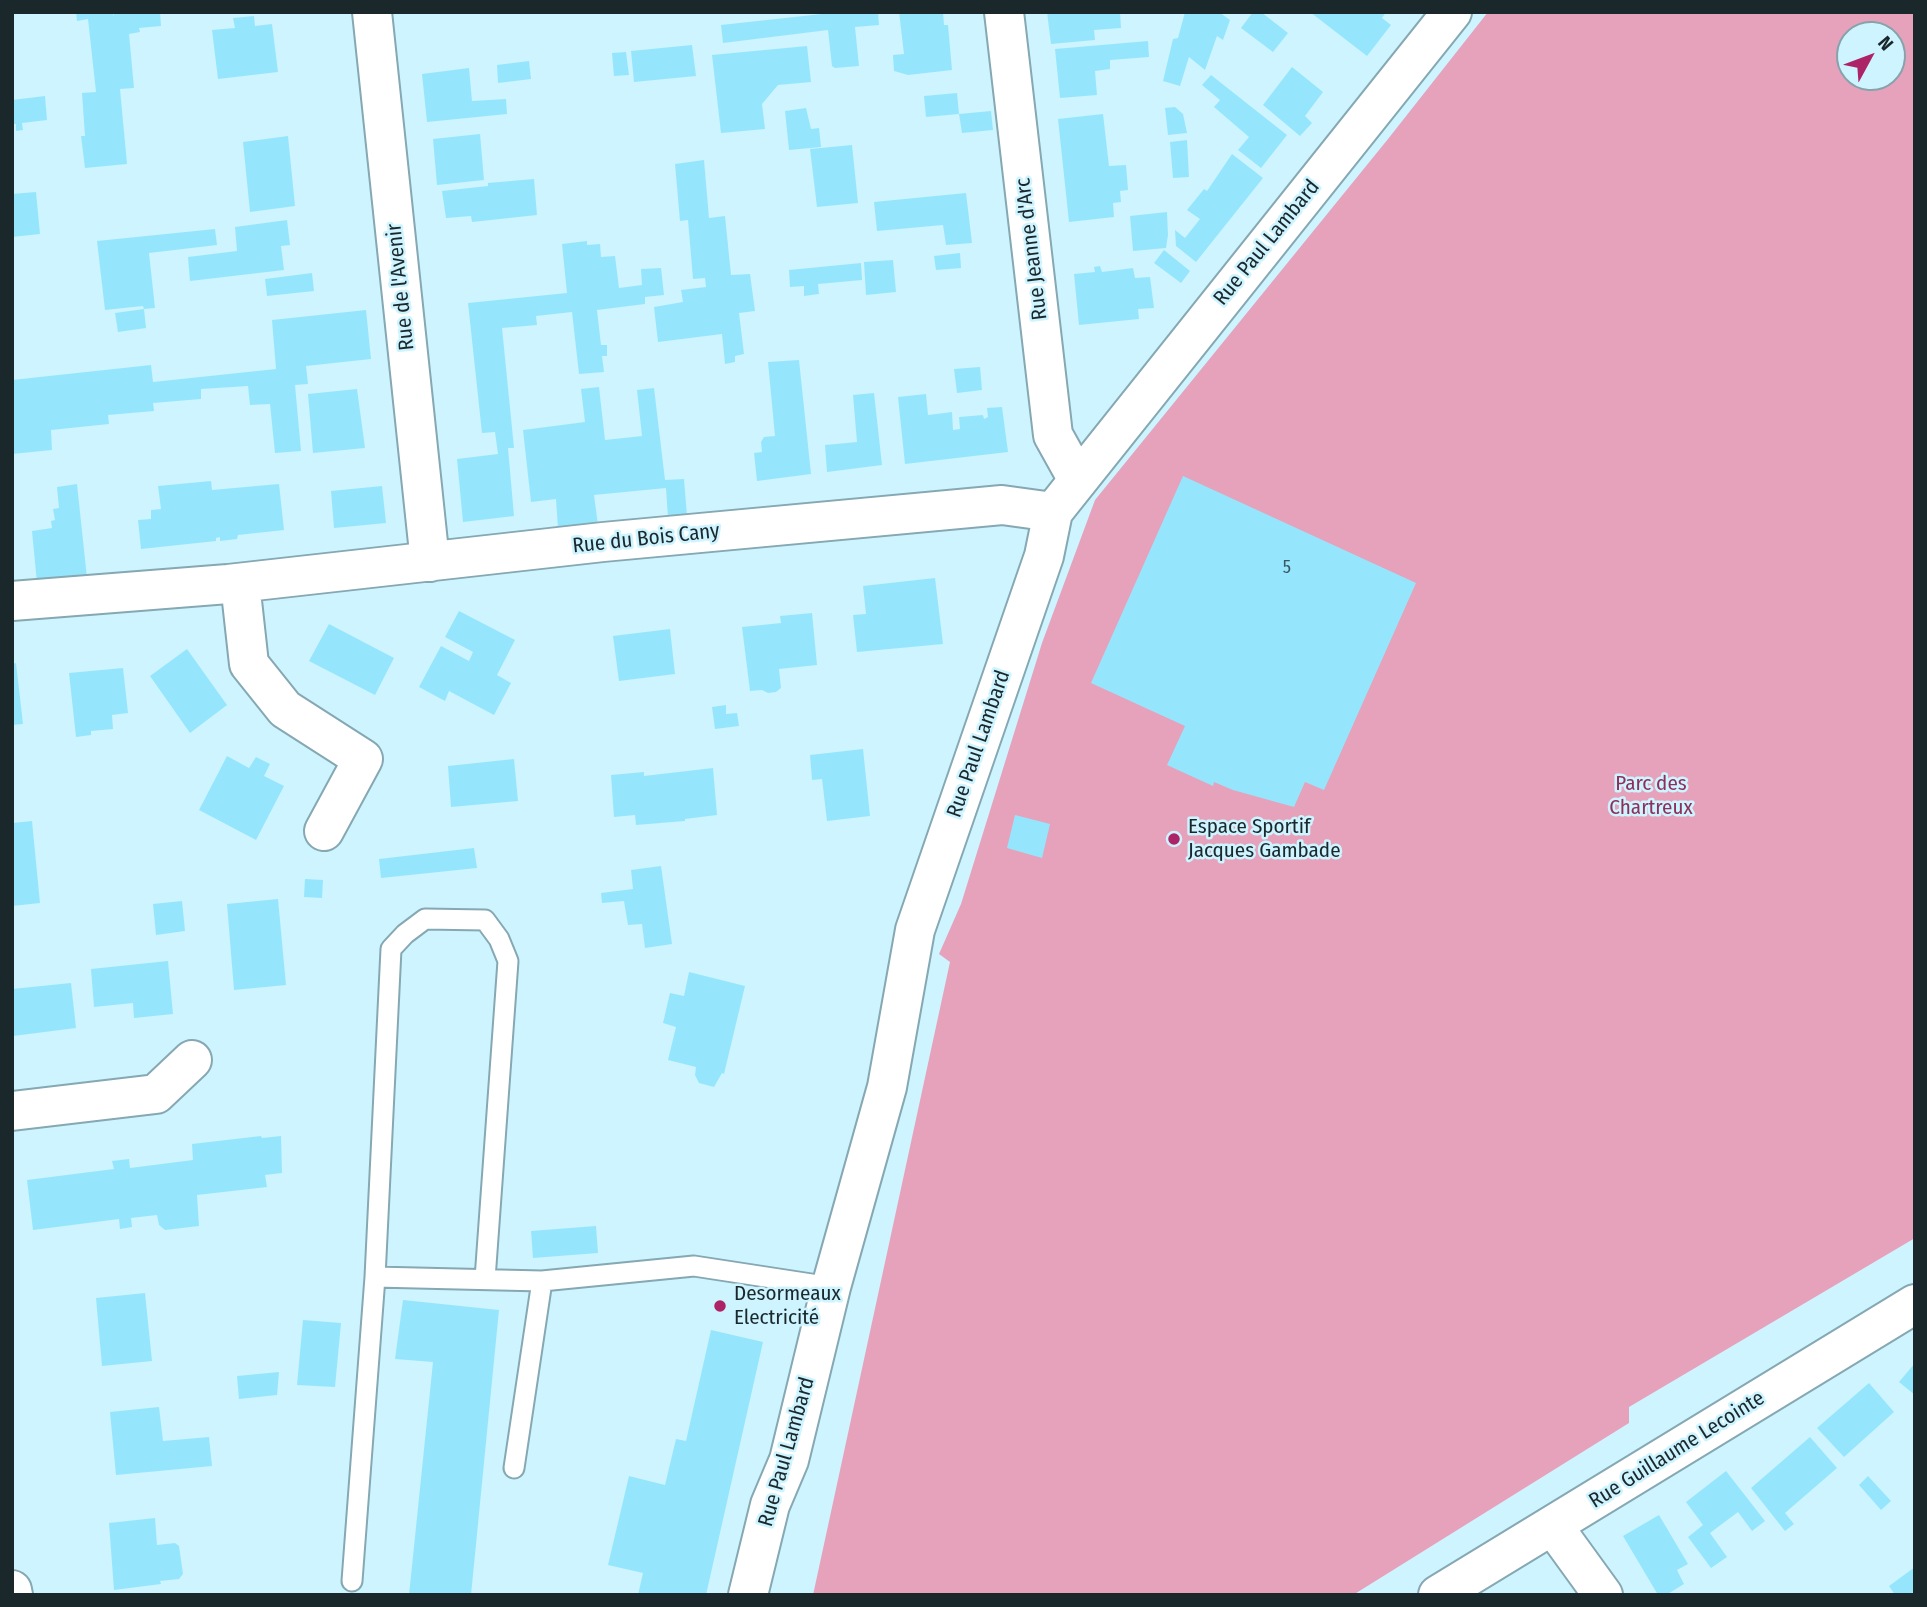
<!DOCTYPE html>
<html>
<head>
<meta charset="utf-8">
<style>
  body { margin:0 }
  #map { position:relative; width:1927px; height:1607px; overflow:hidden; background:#cef4ff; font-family:"Fira Sans Condensed",sans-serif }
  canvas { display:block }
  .frame { position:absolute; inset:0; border:14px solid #1a282c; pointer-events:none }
  .north { position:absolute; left:1836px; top:21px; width:70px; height:70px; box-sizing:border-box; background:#cef4ff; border:2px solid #86a2ab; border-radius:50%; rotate:49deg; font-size:19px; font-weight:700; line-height:28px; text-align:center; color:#1a282c }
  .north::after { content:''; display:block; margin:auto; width:24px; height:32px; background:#ac2467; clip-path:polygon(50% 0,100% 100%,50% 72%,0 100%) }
</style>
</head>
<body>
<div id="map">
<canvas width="1927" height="1607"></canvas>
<div class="frame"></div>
<div class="north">N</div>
</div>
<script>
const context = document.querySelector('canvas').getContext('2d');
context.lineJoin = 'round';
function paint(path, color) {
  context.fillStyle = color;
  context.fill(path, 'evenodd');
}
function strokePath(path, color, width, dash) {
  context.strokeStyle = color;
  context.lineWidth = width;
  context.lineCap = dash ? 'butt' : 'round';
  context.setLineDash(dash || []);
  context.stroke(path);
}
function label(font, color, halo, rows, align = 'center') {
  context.font = font + ' "Fira Sans Condensed",sans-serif';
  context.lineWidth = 5;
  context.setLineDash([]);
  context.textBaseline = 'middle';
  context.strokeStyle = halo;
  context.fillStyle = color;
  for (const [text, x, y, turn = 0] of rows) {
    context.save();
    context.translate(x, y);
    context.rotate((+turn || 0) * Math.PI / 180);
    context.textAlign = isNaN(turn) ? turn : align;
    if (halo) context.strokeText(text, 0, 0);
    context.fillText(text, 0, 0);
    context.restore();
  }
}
paint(new Path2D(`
  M1488,12H1915V1238L1629,1407V1423L1353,1595H813L950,962L939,954L961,904L1042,643L1095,500L1388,139ZM1850,35H1892V77H1850Z`), '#e6a2bb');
paint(new Path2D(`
  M76,12H113V17L114,12H160L161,26L139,28L140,32L129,34L134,88L120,89L127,164L85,168L81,136H85L82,93L96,92L88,19L77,21Z
  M840,12H878L879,25L855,27L859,66L835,68L832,66L828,30L723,43L721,25Z
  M899,12H943L944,25H948L952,70L908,75L894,71L893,55L904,54Z
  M1047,12H1120L1121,28L1094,30L1095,40L1051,44Z
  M1185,12H1219L1230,20L1223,40L1217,36L1205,70L1189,57L1180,86L1163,81L1173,39L1178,38Z
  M1253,12H1261L1288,33L1273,52L1241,28Z
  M1310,12H1386L1382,18L1391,25L1367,56Z
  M254,16L255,26L272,24L278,72L218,79L212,30L235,28L233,18Z
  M1148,41L1149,57L1110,60V69L1095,71L1097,95L1060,98L1055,49Z
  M692,45L696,76L634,82L631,51Z
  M807,46L811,82L778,85L762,104L765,129L721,133L712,55Z
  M626,52L629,75L614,76L612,53Z
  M529,61L531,79L498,83L497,65Z
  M1292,67L1323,92L1305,116L1312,123L1300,136L1263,105Z
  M469,68L472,101L506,99L507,114L427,122L422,74Z
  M1211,75L1287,135L1261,168L1238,150L1249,137L1214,107L1220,100L1202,85Z
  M957,93L959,114L926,117L924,96Z
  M45,96L47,120L22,123L23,130L16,131V124H12V100Z
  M1175,107L1183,114L1187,133L1168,135L1165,108Z
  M806,108L811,129L819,128L821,147L789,150L785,111Z
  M991,111L993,130L962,133L959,114Z
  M1103,114L1109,166L1126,165L1128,190L1120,191L1121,202L1113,203L1114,217L1069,222L1058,119Z
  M480,134L484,180L437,185L433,139Z
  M288,136L295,206L250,212L243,142Z
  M1187,140L1189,177L1173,178L1170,142Z
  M852,145L858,203L817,207L810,149Z
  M1232,154L1263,178L1196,262L1176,246L1175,230L1185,238L1200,219L1187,210L1204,189L1207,191Z
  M704,160L709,218L725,216L731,275L750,274L755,311L739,313L744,354L735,356V362L725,364L722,334L658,342L654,307L683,302L681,290L706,287L705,278L693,279L688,220L680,221L675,164Z
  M534,179L537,215L472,222L471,216L446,218L442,191L488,186V183Z
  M36,192L40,234L12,237V194Z
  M966,193L972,243L946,245L943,225L877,231L874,202Z
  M1167,212L1168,235L1166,248L1133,251L1130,216Z
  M287,220L290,245L281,246L284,270L190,281L188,257L237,251L235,227Z
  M215,229L217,245L149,253L155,308L144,309L146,328L118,332L115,313L144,309L143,306L105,310L97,241Z
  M587,241V245L600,244L601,257L615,256L619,288L642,285L641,269L661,268L664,295L645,297V304L597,310L601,345H607V356H602L604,372L579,374L572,312L536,316L537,325L502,328L514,448H508L514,516L463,522L457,459L498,454L495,432L482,433L468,303L567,293L562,244Z
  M1164,250L1190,271L1181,283L1154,263Z
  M960,253L961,268L936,270L934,256Z
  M893,260L896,292L866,295L864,262Z
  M861,263L862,280L818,284L819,294L804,296V286L790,287L789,270Z
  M1100,266L1102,272L1133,268L1135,278L1150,277L1154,308L1138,309L1139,319L1079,325L1074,274L1095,272L1094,267Z
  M312,273L314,291L267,296L265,279Z
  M366,310L371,359L306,366L308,384L295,385L301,451L275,453L270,404L250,405L248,386L201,389V399L153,403L154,411L108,415L109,424L51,430L52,450L12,454V380L151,365L153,382L276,369L272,320Z
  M799,360L811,474L757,481L754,453L762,452L761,442L764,437L775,436L768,362Z
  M980,367L982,390L957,393L954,369Z
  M599,387L605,440L642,436L637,390L654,388L665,480L684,479L687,516L668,518L666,488L594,495L598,525L558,529L556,499L531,502L523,430L585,422L581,389Z
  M357,389L365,448L313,453L308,394Z
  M874,393L882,465L827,472L825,445L857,442L853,395Z
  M926,394L928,415L952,412L953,430L960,429L959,417L983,415L984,419L988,417L987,408L1002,407L1008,452L905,464L898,397Z
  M1183,476L1416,583L1324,790L1305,782L1294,807L1233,790L1214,782L1213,786L1167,765L1185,726L1091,683Z
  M211,481L212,490L279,484L284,530L238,535L237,539L220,541V537L216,538V541L141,549L138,520L151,519V510L161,509L158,486Z
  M77,484L87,578L37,583L32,531L52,528L51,521L55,520L53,509L59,508L57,487Z
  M382,486L386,523L334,528L331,491Z
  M935,578L943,644L857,652L853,615L866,614L863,586Z
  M459,611L515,640L497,675L511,683L494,715L449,691L445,701L419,687L441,646L469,661L473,652L445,637Z
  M812,613L817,665L779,669L781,688L776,692L768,693L762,690L750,691L742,627L781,623L780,616Z
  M329,624L394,658L375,695L309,661Z
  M670,629L675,674L619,681L613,636Z
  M187,649L227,705L190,733L150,676Z
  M16,663L23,724L12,725V664Z
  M123,668L128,713L112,715L113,729L91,731V735L76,737L69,673Z
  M726,705V714L737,713L739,726L715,729L712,707Z
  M863,749L870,816L827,821L822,779L812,780L810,755Z
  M227,756L249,768L256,757L270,764L264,776L284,786L256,840L199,810Z
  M514,759L518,801L451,807L448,766Z
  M713,768L717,815L685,819V821L636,825L635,815L614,817L611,775L644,772V776Z
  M1015,815L1050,824L1042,858L1007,848Z
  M32,821L40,903L12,906V823Z
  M474,848L477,868L381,878L379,859Z
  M661,866L672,944L645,948L642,924L628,925L624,901L602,903L601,893L633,889L631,870Z
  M305,879L323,880L322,898L304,897Z
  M278,899L286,985L234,990L227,904Z
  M182,901L185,931L156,935L153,904Z
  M168,961L173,1014L134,1018L133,1003L94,1007L91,969Z
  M689,972L745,986L724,1074L722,1073L714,1087L699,1083L695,1075L696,1067L668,1060L676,1027L663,1023L670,993L684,996Z
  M71,983L76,1028L13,1036L12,989Z
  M261,1136L262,1138L281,1136L282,1173L265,1175L267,1187L197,1195L199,1226L165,1230L159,1225L157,1215L131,1218L132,1227L120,1229L119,1219L33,1230L27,1180L114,1169L112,1161L129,1159L130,1168L193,1160L192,1144Z
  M596,1226L598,1253L533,1258L531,1231Z
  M145,1293L152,1361L102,1366L96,1298Z
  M403,1300L499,1310L471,1595H409L433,1362L395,1359Z
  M303,1320L341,1323L335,1387L297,1385Z
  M711,1330L763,1342L706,1595H638L643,1573L608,1565L629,1476L665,1485L676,1439L686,1441Z
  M1915,1363V1395L1899,1382Z
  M279,1372L277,1395L239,1399L237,1376Z
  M1869,1383L1894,1412L1844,1457L1817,1428Z
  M159,1407L163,1441L209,1437L212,1466L116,1475L110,1412Z
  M1810,1437L1837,1468L1785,1513L1794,1524L1785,1531L1751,1488Z
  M1726,1471L1765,1521L1752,1531L1738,1512L1710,1533L1727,1557L1711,1568L1688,1537L1703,1525L1686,1502Z
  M1868,1476L1891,1501L1881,1510L1859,1485Z
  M1659,1515L1688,1564L1677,1570L1684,1584L1666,1595H1658L1623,1536Z
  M155,1518L157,1545L175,1543L179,1546L183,1574L179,1579L160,1581L161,1584L114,1590L109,1523Z
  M1915,1567V1595H1895L1889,1586Z`), '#95e6fd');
const service = new Path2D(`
  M375,1277L391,949L405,934L425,919L485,920L499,939L508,961L485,1279
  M514,1468L542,1281
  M352,1581L375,1277L542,1281L694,1266L831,1287`);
const minor = new Path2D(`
  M372,12L430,562
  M1004,12L1053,435L1078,480
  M240,583L249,664L285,709L363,759L324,831
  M12,601L228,584L603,542L1002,505L1053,512
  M12,1111L156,1094L192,1060
  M1553,1526L1603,1595
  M12,1590L13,1595
  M1438,1595L1915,1304`);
const tertiary = new Path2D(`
  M748,1595L770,1505L789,1460L831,1287L887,1087L915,930L1044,556L1053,512L1452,12`);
strokePath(service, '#85a8b3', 23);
strokePath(minor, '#85a8b3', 42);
strokePath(tertiary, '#85a8b3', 42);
strokePath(service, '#fff', 19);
strokePath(minor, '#fff', 38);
strokePath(tertiary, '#fff', 38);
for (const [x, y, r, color] of [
  [1174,839,7,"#ac2467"],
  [720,1306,7,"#ac2467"]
]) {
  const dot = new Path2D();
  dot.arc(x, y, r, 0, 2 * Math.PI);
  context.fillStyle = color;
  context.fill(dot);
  strokePath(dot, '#cef4ff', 2.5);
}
label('18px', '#395860', null, [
  ["5",1287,568]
]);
label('21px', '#1a282c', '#cef4ff', [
  ["Rue Paul Lambard",1267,243,-51],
  ["Rue Jeanne d'Arc",1032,249,-97],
  ["Rue de l'Avenir",401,287,-96],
  ["Rue du Bois Cany",646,539,-6],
  ["Rue Paul Lambard",979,744,-71],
  ["Rue Guillaume Lecointe",1677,1450,-32],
  ["Rue Paul Lambard",787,1452,-74]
]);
label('21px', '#8e2e5a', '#cef4ff', [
  ["Parc des",1651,784],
  ["Chartreux",1651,808]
]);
label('21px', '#1a282c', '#cef4ff', [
  ["Espace Sportif",1188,827],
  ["Jacques Gambade",1188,851],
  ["Desormeaux",734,1294],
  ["Electricité",734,1318]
], 'left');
</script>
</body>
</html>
